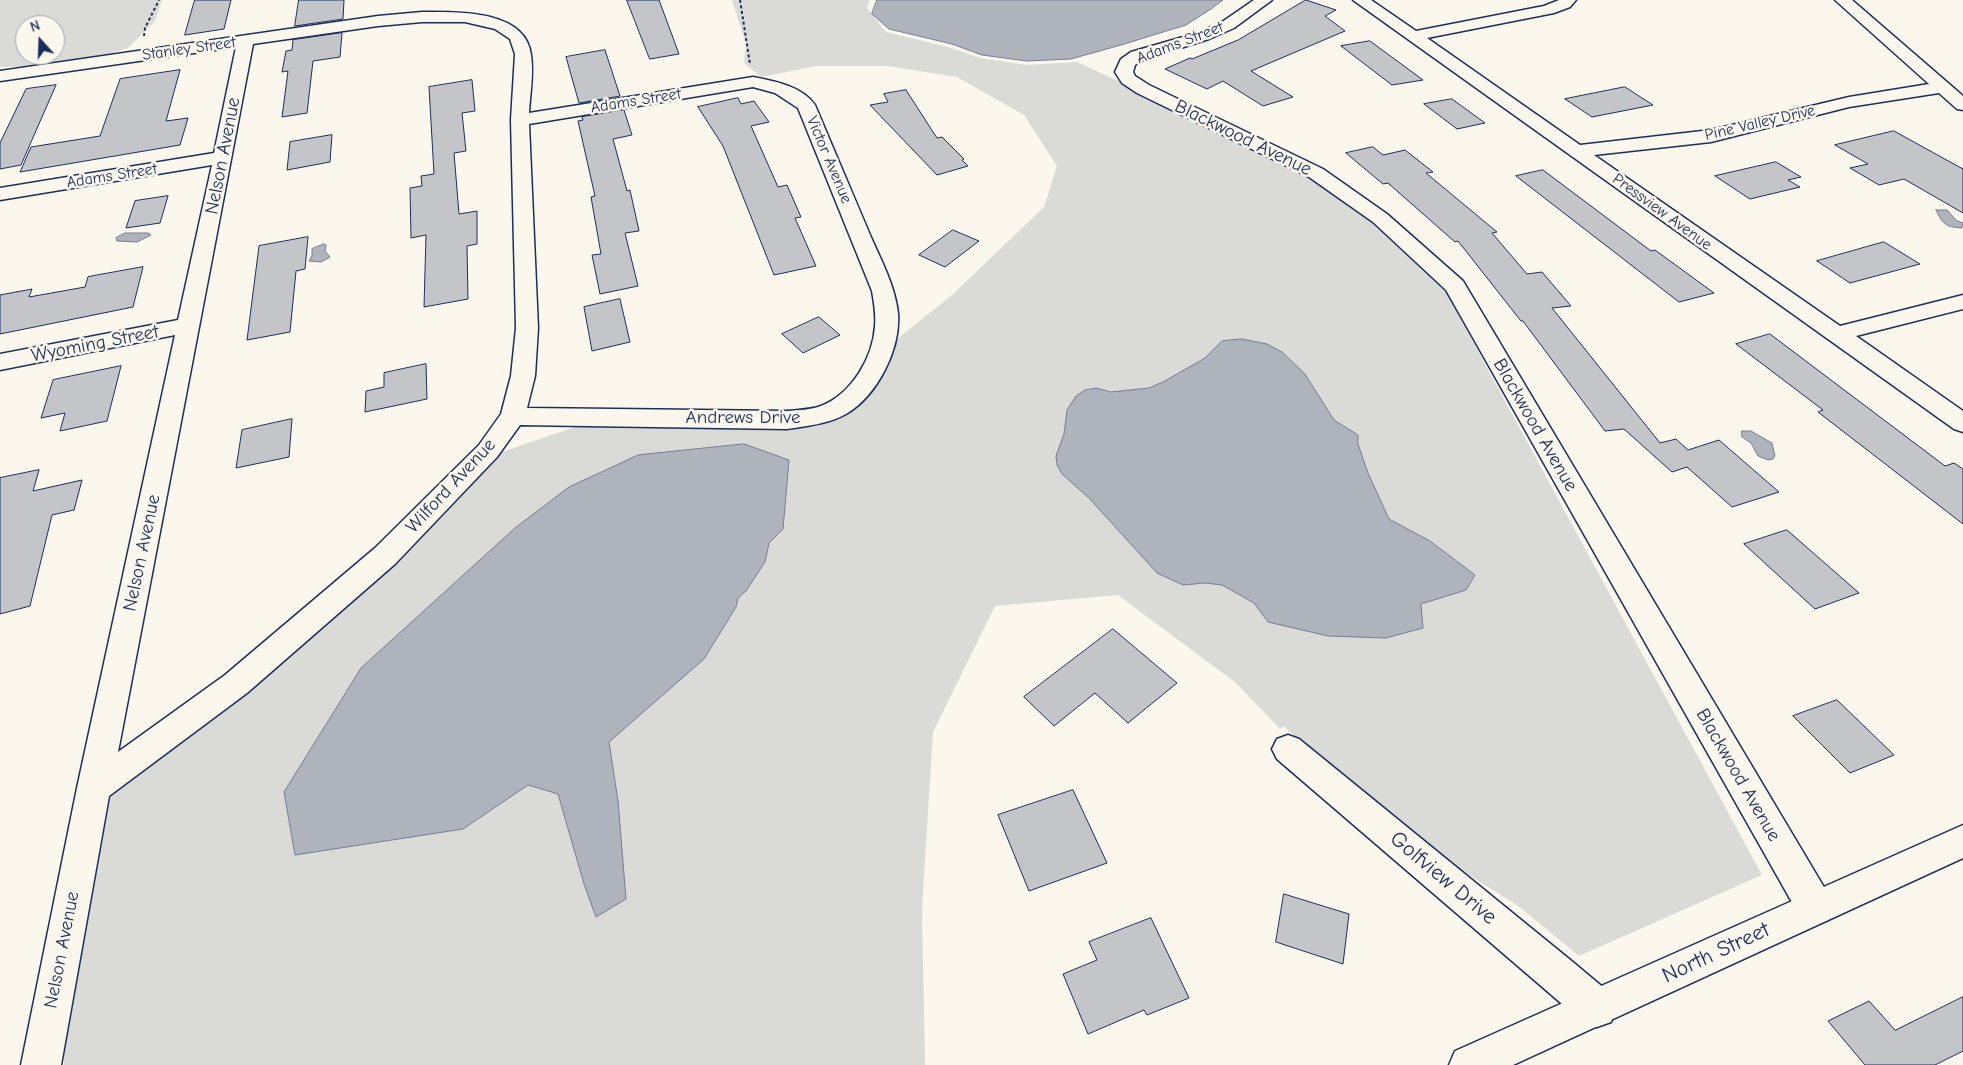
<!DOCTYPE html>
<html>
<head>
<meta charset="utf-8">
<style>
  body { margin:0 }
  #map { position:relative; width:1963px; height:1065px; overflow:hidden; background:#fbf7ec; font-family:"Comic Neue",sans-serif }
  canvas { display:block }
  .north { position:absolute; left:15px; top:15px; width:50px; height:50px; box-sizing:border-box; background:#fbf7ec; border:1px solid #a1a7b3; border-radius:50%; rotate:340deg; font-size:14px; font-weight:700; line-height:20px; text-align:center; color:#1b2f5e }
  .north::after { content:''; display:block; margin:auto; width:18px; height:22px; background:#1b2f5e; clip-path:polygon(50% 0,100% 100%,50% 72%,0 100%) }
</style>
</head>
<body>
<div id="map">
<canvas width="1963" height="1065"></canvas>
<div class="north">N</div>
</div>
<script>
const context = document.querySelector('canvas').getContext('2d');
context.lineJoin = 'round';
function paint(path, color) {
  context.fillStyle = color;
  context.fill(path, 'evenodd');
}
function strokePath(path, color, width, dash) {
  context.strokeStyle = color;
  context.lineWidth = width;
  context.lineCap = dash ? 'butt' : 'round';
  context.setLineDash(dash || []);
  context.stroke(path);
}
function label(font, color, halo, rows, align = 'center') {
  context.font = font + ' "Comic Neue",sans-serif';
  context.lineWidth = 5;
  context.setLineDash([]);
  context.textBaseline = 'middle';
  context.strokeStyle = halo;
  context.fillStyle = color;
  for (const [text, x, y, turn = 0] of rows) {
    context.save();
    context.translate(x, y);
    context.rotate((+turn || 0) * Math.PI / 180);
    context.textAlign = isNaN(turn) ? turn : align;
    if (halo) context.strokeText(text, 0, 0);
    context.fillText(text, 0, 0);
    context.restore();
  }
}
paint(new Path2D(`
  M0,0H162L155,21L128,48L94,59L44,66L0,67ZM25,25H55V55H25Z
  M732,0H870L867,8L886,32L948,47L980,58L1026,65L1077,62L1125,84L1309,176L1370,219L1440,284L1447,294L1762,875L1579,956L1517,905L1439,856L1283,726L1280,729L1236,683L1118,595L995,606L933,732L922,909L925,1065H64V1052L111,792L394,563L502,452L578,426L786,430L819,426L847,414L868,396L885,370L897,339L952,295L1044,207L1057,166L1024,115L957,77L888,66H816L761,77L744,63L746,44Z`), '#dadad7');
const water = new Path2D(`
  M877,0H1223L1211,9L1186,25L1121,45L1071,59L1027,61L982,55L952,44L889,29L872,14Z
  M1936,210H1947L1957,221L1963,223L1962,228C1945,227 1943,224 1936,210Z
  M125,233H148L151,235L137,242L117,241L116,238Z
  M324,244L326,245L325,251L330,257L321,262L309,261L312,256V249Z
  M1242,339L1267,344L1282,352L1305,374L1334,420L1358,435V444L1368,473L1389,519L1430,541L1475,575L1466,590L1421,604L1423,628L1386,638L1328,636L1268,622L1254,603L1222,585L1205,583L1183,585L1157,573L1089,498L1062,474L1057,465L1056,456L1064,434L1067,410L1076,396L1085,390L1096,388L1111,392L1149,388L1163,382L1205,358L1222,341Z
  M1742,431H1751L1772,443L1775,456L1773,459L1768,460L1758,456L1751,443L1742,437Z
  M744,444L789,460L783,529L769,543L765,562L746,591L738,598L736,607L704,659L609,742L618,801L626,899L596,917L584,884L558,794L528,785L463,829L295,855L284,792L361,668L515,528L569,487L638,455Z`);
paint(water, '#afb3bb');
strokePath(water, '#747e96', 1);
const building = new Path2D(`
  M195,0H231L224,29L185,35Z
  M299,0H344L343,19L295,26Z
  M627,0H659L679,54L650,59Z
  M1306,0L1336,10L1325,16L1345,31L1251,71L1293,97L1263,106L1223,81L1207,89L1165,69L1190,58L1192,59L1238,40Z
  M342,33L340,57L313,61L307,113L282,117L288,71L282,72L286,51L292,50L293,40Z
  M1370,41L1423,80L1392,85L1341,46Z
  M605,50L620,96L579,103L566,57Z
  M180,70L166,121L188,118L180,145L20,172L31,147L100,136L120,79Z
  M472,80L475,111L462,113L466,151L454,153L459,214L477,211V244L467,246L468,299L424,307L426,235L411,238L410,188L422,186L421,176L434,174L429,87Z
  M56,85L21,165L0,169V143L26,89Z
  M1625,87L1653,105L1592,117L1565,99Z
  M906,90L937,138L942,137L964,159L962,160L968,166L937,175L870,105L888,102L884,94Z
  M738,98L741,104L754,101L769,122L751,126L778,187L787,185L801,217L795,218L816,266L774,275L723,146L698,107Z
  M1452,99L1485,123L1457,129L1424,104Z
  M624,110L632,135L613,139L627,191L630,190L639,231L625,233L638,286L600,294L592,255L601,254L591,197L595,196L578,121L583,120L582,117Z
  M1894,131L1963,169V213L1904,179L1879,185L1850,168L1868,164L1835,145Z
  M332,135L330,162L287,170L290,142Z
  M1373,147L1383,155L1405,150L1433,172L1426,173L1497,232L1492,233L1527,274L1542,272L1571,306L1552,308L1660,443L1676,439L1688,450L1719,440L1779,492L1732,507L1687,467L1672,472L1624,429L1605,431L1523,321H1521L1458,241L1455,242L1388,183L1383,184L1346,153Z
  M1776,162L1801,177L1788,180L1800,187L1750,199L1715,176Z
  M1543,170L1651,251L1655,250L1714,293L1679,302L1516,176Z
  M168,196L160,223L126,228L135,201Z
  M953,230L979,241L945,267L919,255Z
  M308,237L305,269L296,271L290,332L247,340L259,246Z
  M1884,242L1920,264L1850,283L1817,261Z
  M143,267L133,307L0,334V295L32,289L29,297L85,287L88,277Z
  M620,299L630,342L592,351L584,307Z
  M819,317L840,335L803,353L782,334Z
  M1770,334L1945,466L1954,463L1963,469V524L1818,412L1823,410L1736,344Z
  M426,364L427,399L365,412L366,391L384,387V373Z
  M121,366L107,421L60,431L65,413L41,418L53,380Z
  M292,419L289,457L236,468L242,430Z
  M39,470L33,491L82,480L74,510L52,515L30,606L0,614V478Z
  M1787,530L1859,593L1815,609L1744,544Z
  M1113,629L1177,683L1128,723L1095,693L1054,726L1024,697Z
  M1837,700L1894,755L1850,773L1793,716Z
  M1073,790L1107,863L1029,891L998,815Z
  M1284,894L1349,914L1343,964L1276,942Z
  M1151,918L1189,998L1147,1015L1144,1010L1088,1034L1063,974L1097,960L1089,942Z
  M1963,997V1051L1935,1065H1865L1828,1021L1869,1001L1895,1030Z`);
paint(building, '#c3c5c9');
strokePath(building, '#1b2f5e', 1);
const minor = new Path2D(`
  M1254,0H1272L1234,28L1209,39L1143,60L1135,65L1133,72L1135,76L1149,85L1323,169L1387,214L1463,281L1828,894L1833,907L1828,920L1815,925L1802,920L1446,290L1373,222L1309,177L1137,93L1122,83L1115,72L1121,59L1131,52L1197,33L1222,22Z
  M1353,0H1371L1416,31L1544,6L1559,0H1576L1570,7L1554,13L1427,38L1580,145L1711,130L1849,97L1929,84L1835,0H1852L1963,96V110L1957,109L1939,93L1849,107L1711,142L1594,155L1840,326L1963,295V309L1856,336L1963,411V432L1954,429Z
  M422,12C456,12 526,9 531,55C534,73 530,94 529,113L753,77C774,81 802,86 815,105C833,148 852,192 870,235C881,260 895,286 898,313C901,349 877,396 846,414C828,424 807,426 787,429L520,425L497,457L395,564L247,693L109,796L61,1065H21L77,788L175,335L0,370V354L178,320L212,165L0,200V188L214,153L236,47L0,81V71L378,16ZM422,22H465L495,29L510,39L515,54L511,120L516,328L511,376L501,414L479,445L375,548L225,675L118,752L253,44L378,26ZM753,87L775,93L798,108L872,291C874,302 876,314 875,326C873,357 852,394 821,406C811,410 798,410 787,411L527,408L535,376L538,328L529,124Z
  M1288,735L1299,739L1574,963L1611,994L1616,1008L1611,1022L1597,1027L1583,1022L1277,759L1272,749L1277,739Z`);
const tertiary = new Path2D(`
  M1963,825V858L1513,1065H1449L1455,1051Z`);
strokePath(minor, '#1b2f5e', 3);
strokePath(tertiary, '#1b2f5e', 3);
strokePath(new Path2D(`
  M740,0L750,64
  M144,36L145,28L159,0`), '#1b2f5e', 2, [3, 2.5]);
paint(minor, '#fbf7ec');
paint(tertiary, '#fbf7ec');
label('16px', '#1b2f5e', '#fbf7ec', [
  ["Adams Street",1180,43,-21],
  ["Stanley Street",189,49,-8],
  ["Adams Street",636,101,-9],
  ["Pine Valley Drive",1760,123,-13],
  ["Victor Avenue",829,160,67],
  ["Adams Street",112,176,-9],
  ["Pressview Avenue",1662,212,36]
]);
label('19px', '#1b2f5e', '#fbf7ec', [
  ["Blackwood Avenue",1243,138,26],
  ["Nelson Avenue",223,156,-79],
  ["Wyoming Street",95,344,-11],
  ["Andrews Drive",743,418],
  ["Blackwood Avenue",1535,425,60],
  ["Wilford Avenue",451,486,-47],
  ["Nelson Avenue",142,553,-78],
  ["Blackwood Avenue",1738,775,60],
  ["Nelson Avenue",62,950,-79]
]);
label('22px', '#1b2f5e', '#fbf7ec', [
  ["Golfview Drive",1443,878,40],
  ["North Street",1716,953,-25]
]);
</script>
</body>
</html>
